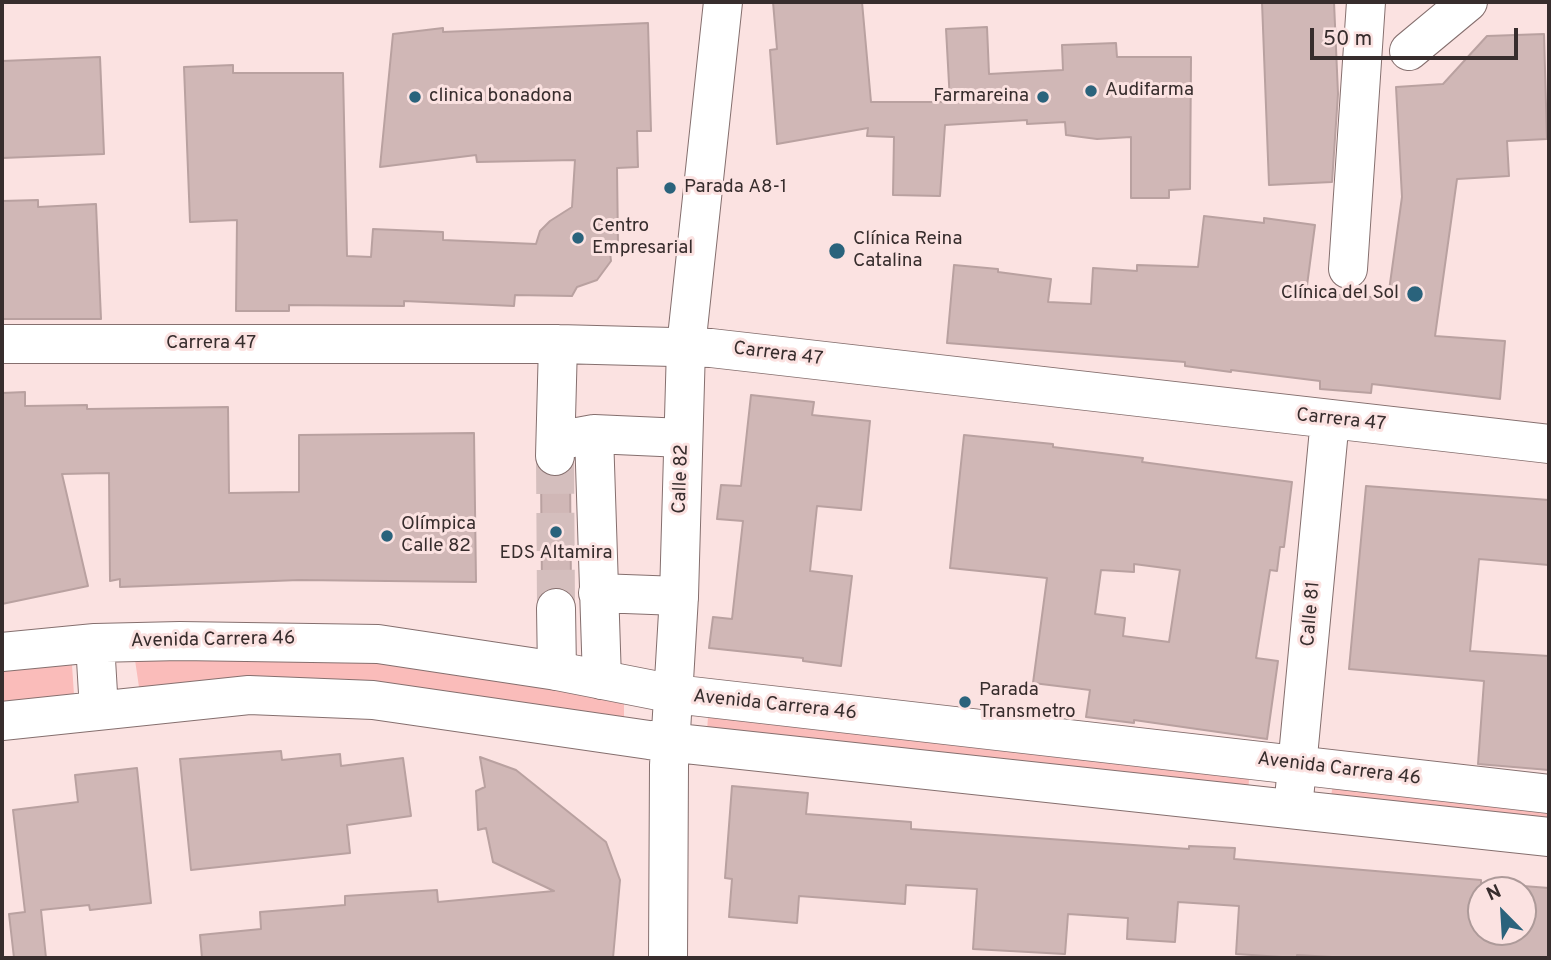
<!DOCTYPE html>
<html>
<head>
<meta charset="utf-8">
<style>
  body { margin:0 }
  #map { position:relative; width:1551px; height:960px; overflow:hidden; background:#fbe2e1; font-family:Overpass,sans-serif }
  canvas { display:block }
  .frame { position:absolute; inset:0; border:4px solid #372d2d; pointer-events:none }
  .north { position:absolute; left:1467px; top:876px; width:70px; height:70px; box-sizing:border-box; background:#fbe2e1; border:2px solid #ad9a99; border-radius:50%; rotate:336deg; font-size:19px; font-weight:700; line-height:28px; text-align:center; color:#372d2d }
  .north::after { content:''; display:block; margin:auto; width:24px; height:32px; background:#2a637c; clip-path:polygon(50% 0,100% 100%,50% 72%,0 100%) }
  .scale { position:absolute; left:1310px; top:28px; width:208px; height:32px; box-sizing:border-box; border:4px solid #372d2d; border-top:0; padding-left:9px; font-size:21px; line-height:24px; white-space:nowrap; color:#372d2d; -webkit-text-stroke:5px #fbe2e1; paint-order:stroke }
</style>
</head>
<body>
<div id="map">
<canvas width="1551" height="960"></canvas>
<div class="frame"></div>
<div class="north">N</div>
<div class="scale">50 m</div>
</div>
<script>
const context = document.querySelector('canvas').getContext('2d');
context.lineJoin = 'round';
function paint(path, color) {
  context.fillStyle = color;
  context.fill(path, 'evenodd');
}
function strokePath(path, color, width, dash) {
  context.strokeStyle = color;
  context.lineWidth = width;
  context.lineCap = dash ? 'butt' : 'round';
  context.setLineDash(dash || []);
  context.stroke(path);
}
function label(font, color, halo, rows, align = 'center') {
  context.font = font + ' Overpass,sans-serif';
  context.lineWidth = 6;
  context.setLineDash([]);
  context.textBaseline = 'middle';
  context.strokeStyle = halo;
  context.fillStyle = color;
  for (const [text, x, y, turn = 0] of rows) {
    context.save();
    context.translate(x, y);
    context.rotate((+turn || 0) * Math.PI / 180);
    context.textAlign = isNaN(turn) ? turn : align;
    if (halo) context.strokeText(text, 0, 0);
    context.fillText(text, 0, 0);
    context.restore();
  }
}
paint(new Path2D(`
  M334,657L624,699V723L139,687L135,660Z
  M72,665L74,695L2,702V671Z
  M708,717L1249,779L1248,794L707,731Z
  M1333,783L1549,806V820L1331,797Z`), '#fabcba');
const building = new Path2D(`
  M773,2H862L871,102H950L946,29L987,27L989,74L1063,70L1062,45L1116,43L1117,57H1191L1190,189L1169,190V198H1131V137L1097,139L1066,135L1065,122L1027,124V120L945,125L940,196L893,195L894,137L867,136L868,128L777,144L770,50L777,49Z
  M1262,2H1334L1338,94L1332,182L1269,185Z
  M648,23L651,131H637L638,167L617,168L618,245L610,252L611,261L597,280L577,287L572,296L515,295L514,306L404,301V306L289,305V311H236L237,220L190,222L184,67L233,65V73H343L347,256L371,257L373,229L443,232V240L536,244L540,231L550,221L572,207L575,160L477,162L476,155L380,167L393,34L443,28V32Z
  M1544,34L1547,139L1507,141L1509,176L1457,179L1435,336L1505,341L1500,399L1372,384L1371,393L1320,389V381L1231,370V372L1185,366V362L947,343L954,265L998,269V272L1051,279L1048,302L1091,304L1093,268L1137,271V265L1198,267L1204,216L1264,223V218L1315,225L1306,293L1388,298L1402,197L1396,87L1443,84L1487,36Z
  M100,57L104,154L2,158V61Z
  M38,200V207L96,204L101,319H2V201Z
  M25,392V406L87,405V409L228,407L229,493L299,492V435L474,433L476,582L299,580L120,587V579L110,581L109,473L62,474L88,586L2,604V393Z
  M751,395L814,402L812,415L870,421L861,510L817,506L810,571L852,576L841,666L803,661V658L709,648L713,617L732,619L743,521L717,519L721,485L741,486Z
  M964,435L1053,444V447L1143,458L1142,462L1292,482L1284,547H1280L1277,571L1270,570L1256,658L1278,661L1267,739L1134,720V723L1086,717L1090,690L1033,683L1047,578L950,568ZM1134,564L1180,570L1169,642L1123,636L1125,618L1095,614L1101,570L1134,572Z
  M570,471L571,593L556,586L542,592L541,472L555,478Z
  M1366,486L1549,500V565L1479,559L1470,651L1549,656V770L1478,764L1484,681L1349,669Z
  M281,751L282,760L340,754L341,766L403,758L411,816L347,825L350,853L191,870L180,759Z
  M480,757L516,770L606,842L620,880L613,958H202L200,935L261,929L260,912L345,905V896L437,890L438,902L554,891L493,862L486,828L478,830L476,791L485,787Z
  M137,768L151,903L90,910L89,905L41,910L46,958H14L9,914L25,912L13,810L78,802L75,775Z
  M732,786L808,793L806,814L911,822V829L1189,849V846L1235,848L1234,859L1481,880V932H1523V886L1549,888V958H1350L1297,955V958L1236,954L1239,906L1178,902L1175,942L1127,939L1128,918L1068,914L1065,954L973,949L977,889L906,885L905,904L799,896L797,923L729,917L732,879L725,878Z`);
paint(building, '#d0b7b6');
strokePath(building, '#b9a1a0', 2);
strokePath(new Path2D(`
  M555,456L556,608`), '#d4bebd', 38, [38, 19]);
const minor = new Path2D(`
  M1409,51L1468,2
  M1348,269L1366,2
  M2,344H558L711,348L1549,444
  M594,434L602,680
  M556,441L594,434L683,438
  M555,456L558,344
  M598,593L679,596
  M556,608L557,671
  M1293,809L1330,419`);
const major = new Path2D(`
  M95,643L99,710
  M2,652L95,643L180,641L378,644L557,671L674,694L1549,794
  M2,721L249,695L373,700L649,740L1549,837
  M668,958L669,765L679,596L686,347L723,2`);
strokePath(minor, '#856f6e', 40);
strokePath(major, '#856f6e', 40);
strokePath(minor, '#fff', 38);
strokePath(major, '#fff', 38);
for (const [x, y, r, color] of [
  [1091,91,7,"#2a637c"],
  [415,97,7,"#2a637c"],
  [1043,97,7,"#2a637c"],
  [670,188,7,"#2a637c"],
  [578,238,7,"#2a637c"],
  [837,251,9,"#2a637c"],
  [1415,294,9,"#2a637c"],
  [556,532,7,"#2a637c"],
  [387,536,7,"#2a637c"],
  [965,702,7,"#2a637c"]
]) {
  const dot = new Path2D();
  dot.arc(x, y, r, 0, 2 * Math.PI);
  context.fillStyle = color;
  context.fill(dot);
  strokePath(dot, '#fbe2e1', 2.5);
}
label('19px', '#372d2d', '#fbe2e1', [
  ["Audifarma",1105,91],
  ["clinica bonadona",429,97],
  ["Farmareina",1029,97,"right"],
  ["Parada A8-1",684,188],
  ["Centro",592,227],
  ["Empresarial",592,249],
  ["Clínica Reina",853,240],
  ["Catalina",853,262],
  ["Clínica del Sol",1399,294,"right"],
  ["Olímpica",401,525],
  ["Calle 82",401,547],
  ["EDS Altamira",556,554,"center"],
  ["Parada",979,691],
  ["Transmetro",979,713]
], 'left');
label('19px', '#372d2d', '#fbe2e1', [
  ["Carrera 47",211,344],
  ["Carrera 47",778,355,7],
  ["Carrera 47",1341,421,6],
  ["Calle 82",682,479,-88],
  ["Calle 81",1312,614,-85],
  ["Avenida Carrera 46",213,641,-1],
  ["Avenida Carrera 46",775,706,6],
  ["Avenida Carrera 46",1339,770,7]
]);
</script>
</body>
</html>
